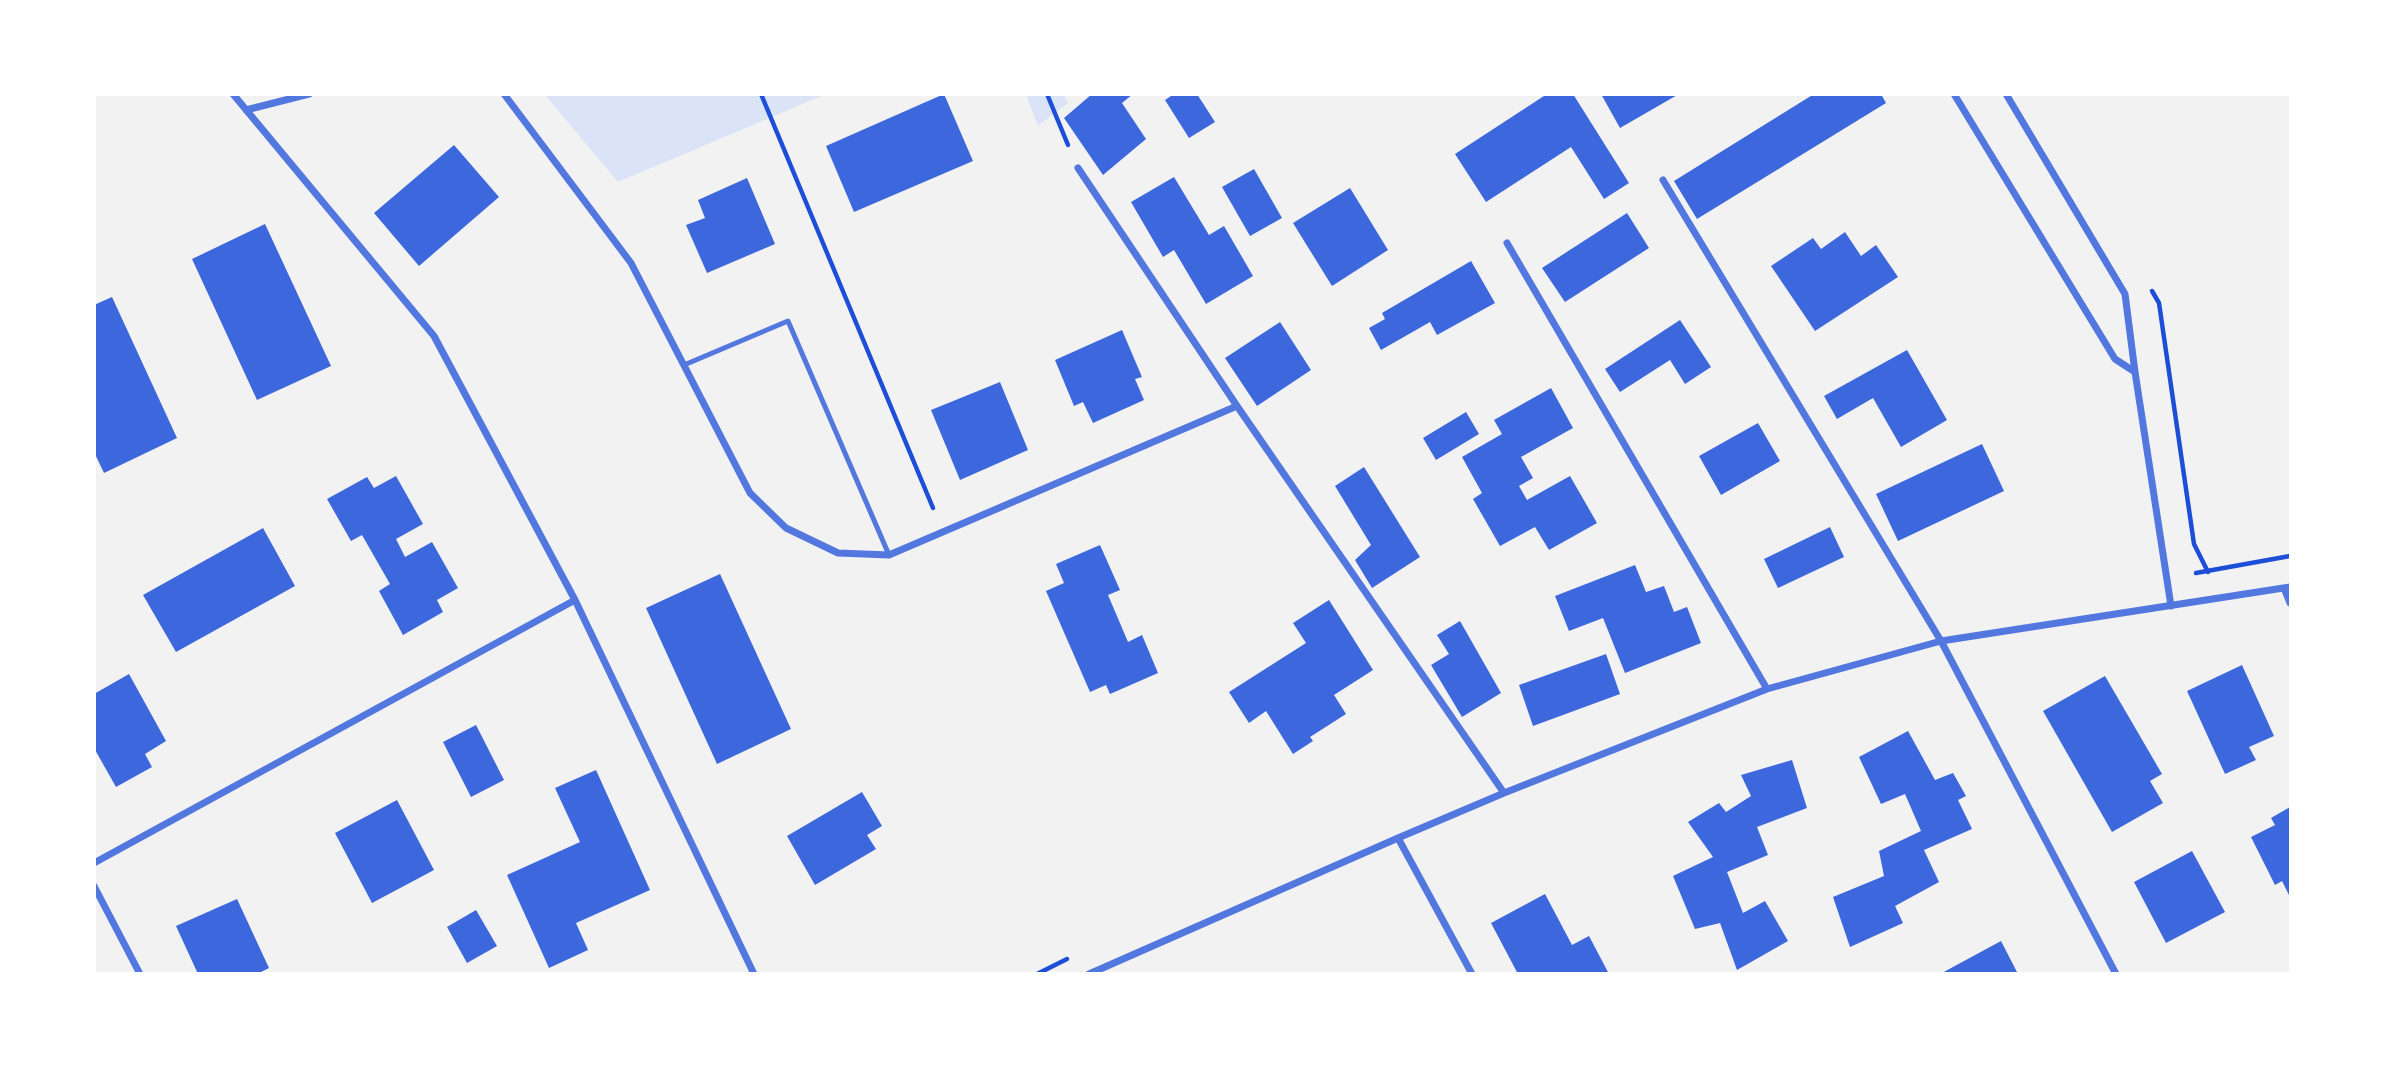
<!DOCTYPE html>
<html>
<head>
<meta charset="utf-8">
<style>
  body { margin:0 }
  #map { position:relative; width:2385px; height:1068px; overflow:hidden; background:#f2f2f2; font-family:Rubik,sans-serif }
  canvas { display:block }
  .frame { position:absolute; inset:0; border:96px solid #fff; pointer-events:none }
</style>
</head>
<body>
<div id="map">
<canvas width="2385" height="1068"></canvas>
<div class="frame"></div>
</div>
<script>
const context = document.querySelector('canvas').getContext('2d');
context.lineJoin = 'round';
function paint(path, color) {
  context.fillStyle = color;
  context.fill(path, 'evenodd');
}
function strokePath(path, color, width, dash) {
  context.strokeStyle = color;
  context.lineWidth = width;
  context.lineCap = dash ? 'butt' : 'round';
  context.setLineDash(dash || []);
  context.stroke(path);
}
paint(new Path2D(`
  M545,95H824L618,182Z
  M1026,95H1064L1068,103L1038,126Z`), '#dbe4f7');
paint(new Path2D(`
  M944,94L973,161L854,212L826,146Z
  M1092,94H1133L1122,103L1146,139L1103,175L1064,118Z
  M1174,94H1197L1215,122L1189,138L1165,100Z
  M1547,94H1573L1629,183L1604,199L1571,147L1486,202L1455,154Z
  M1601,94H1679L1620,128Z
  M1814,94H1881L1886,103L1697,219L1674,181Z
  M454,145L499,197L419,266L374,213Z
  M1254,169L1282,218L1250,236L1222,187Z
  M1174,177L1209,235L1224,226L1253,276L1206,304L1174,250L1163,257L1131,202Z
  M747,178L775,244L707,273L686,225L705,218L698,200Z
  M1350,188L1388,250L1332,286L1293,223Z
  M1627,213L1649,248L1565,302L1542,268Z
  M265,224L331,366L257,400L192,259Z
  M1845,232L1861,256L1876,245L1898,277L1815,331L1771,266L1813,238L1821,249Z
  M1471,261L1495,303L1437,335L1430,322L1381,350L1369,328L1385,319L1382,313Z
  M112,297L177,438L104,473L94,452V305Z
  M1680,320L1711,367L1685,384L1670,360L1620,392L1605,369Z
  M1280,322L1311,370L1257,406L1225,358Z
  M1122,330L1142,377L1135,379L1144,400L1093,423L1083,402L1074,406L1055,360Z
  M1907,350L1947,420L1901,447L1873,398L1837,419L1824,396Z
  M1000,382L1028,450L960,480L931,410Z
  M1551,388L1573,428L1521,457L1533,478L1519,486L1527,500L1570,476L1597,523L1549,550L1535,527L1500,546L1473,499L1482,493L1462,457L1502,434L1494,420Z
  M1466,412L1479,434L1436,460L1423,438Z
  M1758,423L1780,461L1721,495L1699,456Z
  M1982,444L2004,491L1898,541L1876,494Z
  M1364,467L1420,557L1372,588L1355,560L1371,545L1335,486Z
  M396,476L423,524L396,539L405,557L432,542L458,588L437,600L443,612L403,635L379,591L390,584L362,535L351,541L327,499L367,477L374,488Z
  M1830,527L1844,557L1778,588L1764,559Z
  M263,528L295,586L176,652L143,595Z
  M1100,545L1120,590L1108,595L1128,642L1142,635L1158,673L1110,694L1106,685L1090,692L1046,591L1064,583L1056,564Z
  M1635,565L1646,592L1664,586L1674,612L1687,607L1701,643L1625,673L1603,618L1569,631L1555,596Z
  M720,574L791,729L717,764L646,608Z
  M1329,600L1373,670L1334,695L1346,714L1310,737L1313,741L1293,754L1266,711L1249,723L1229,692L1306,643L1293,623Z
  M1460,621L1501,693L1462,717L1431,665L1449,654L1437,635Z
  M1606,654L1620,694L1533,726L1519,685Z
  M2242,665L2274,736L2249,747L2256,760L2225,774L2187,691Z
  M129,674L166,741L145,754L152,767L116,787L94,748V694Z
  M2105,676L2162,774L2150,781L2163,803L2112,832L2043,711Z
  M476,725L504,780L471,797L443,742Z
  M1908,731L1935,780L1953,773L1966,796L1958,800L1972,829L1924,850L1939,882L1895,906L1903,923L1850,947L1833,897L1884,876L1879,851L1921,831L1905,794L1881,804L1859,757Z
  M1792,760L1807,808L1757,827L1768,855L1727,872L1743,913L1765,901L1788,941L1737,970L1720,923L1695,929L1673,876L1713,857L1688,822L1719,803L1726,812L1751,796L1741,775Z
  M596,770L650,890L576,923L588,950L549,968L507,875L580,842L555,788Z
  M862,792L882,826L867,835L876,849L815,885L787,836Z
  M397,800L434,870L372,903L335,833Z
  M2290,807V897L2282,881L2275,885L2251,837L2275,825L2271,818Z
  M2192,851L2225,912L2166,943L2134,882Z
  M1545,894L1572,945L1589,936L1609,974H1518L1491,923Z
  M237,899L269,968L257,974H198L176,926Z
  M476,910L497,946L467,963L447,927Z
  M2001,941L2018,974H1940Z`), '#3d67dc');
strokePath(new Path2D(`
  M761,94L933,508
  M1047,94L1068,145
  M2152,291L2159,303L2194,544L2208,572
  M2196,573L2290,556
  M1037,974L1067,959`), '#1d4ed8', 4.5);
strokePath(new Path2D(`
  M684,365L788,321L889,555`), '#5277de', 5);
strokePath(new Path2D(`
  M233,94L434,336L575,600L754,974
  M504,94L631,263L750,493L786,528L838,553L889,555L1237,406
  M1954,94L2115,359L2135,372
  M2006,94L2125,294L2135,372L2171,606
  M246,110L309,94
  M1078,168L1237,406L1504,793
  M1663,180L1941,641L2116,974
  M1507,243L1767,689
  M2284,588L2290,603
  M1398,838L1472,974
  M94,863L575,600
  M94,886L140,974
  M1089,974L1398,838L1504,793L1767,689L1941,641L2290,587`), '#5277de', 7);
</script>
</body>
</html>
